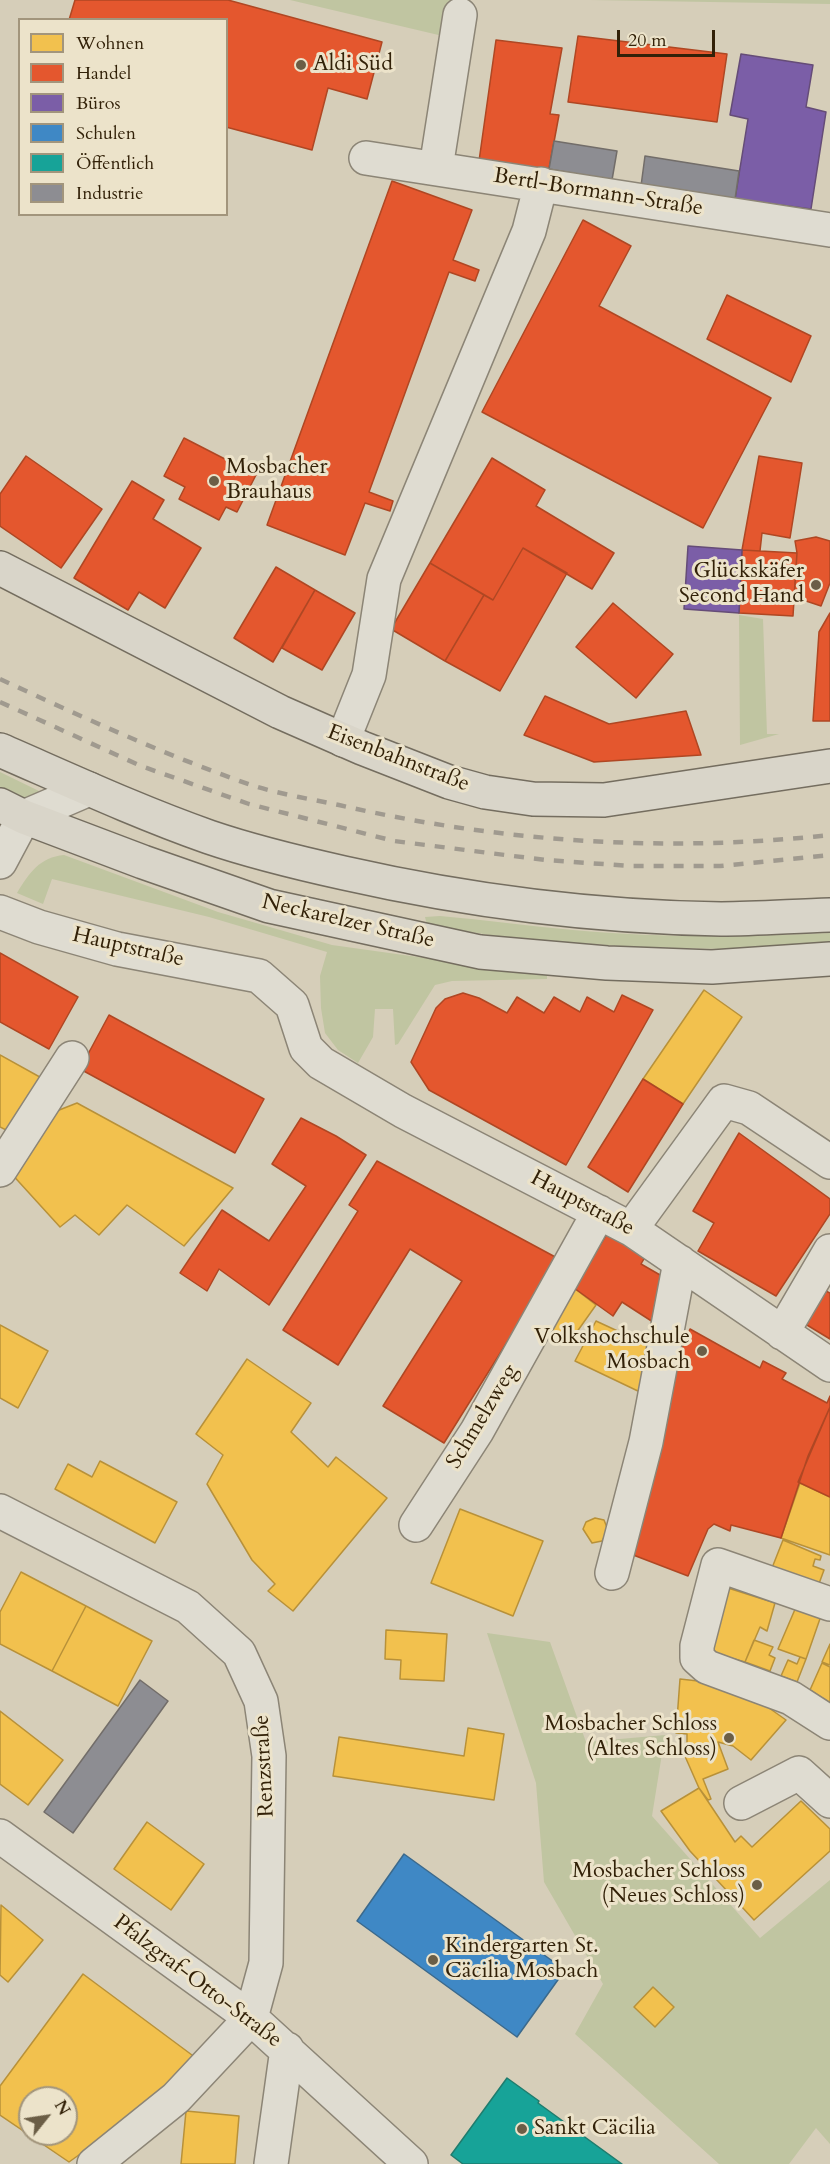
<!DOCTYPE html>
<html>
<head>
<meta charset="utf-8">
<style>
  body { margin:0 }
  #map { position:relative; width:830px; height:2164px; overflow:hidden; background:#d6ceb9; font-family:Cardo,serif }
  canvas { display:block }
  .legend { position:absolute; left:18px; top:18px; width:210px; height:198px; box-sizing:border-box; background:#ece3ca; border:2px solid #a2957c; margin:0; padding:8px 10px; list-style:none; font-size:18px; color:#322108 }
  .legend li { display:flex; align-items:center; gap:12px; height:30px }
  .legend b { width:30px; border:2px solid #a2957c }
  .north { position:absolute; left:18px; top:2086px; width:60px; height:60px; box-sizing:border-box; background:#ece3ca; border:2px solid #a2957c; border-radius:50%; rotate:60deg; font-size:16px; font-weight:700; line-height:24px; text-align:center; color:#322108 }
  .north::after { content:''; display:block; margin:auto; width:21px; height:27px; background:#6b5e46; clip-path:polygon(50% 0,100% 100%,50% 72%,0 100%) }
  .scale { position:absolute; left:617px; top:30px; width:98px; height:27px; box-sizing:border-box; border:3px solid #322108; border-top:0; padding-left:8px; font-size:18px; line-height:21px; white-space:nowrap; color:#322108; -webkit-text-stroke:4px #ece3ca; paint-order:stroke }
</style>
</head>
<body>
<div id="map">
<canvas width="830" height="2164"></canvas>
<ul class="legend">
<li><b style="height:16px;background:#f2c14e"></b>Wohnen</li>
<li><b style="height:16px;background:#e4572e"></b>Handel</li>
<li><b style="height:16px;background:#7b5ea7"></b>Büros</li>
<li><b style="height:16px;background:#3f88c5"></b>Schulen</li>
<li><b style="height:16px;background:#17a398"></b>Öffentlich</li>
<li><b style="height:16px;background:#8d8d92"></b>Industrie</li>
</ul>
<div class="north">N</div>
<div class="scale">20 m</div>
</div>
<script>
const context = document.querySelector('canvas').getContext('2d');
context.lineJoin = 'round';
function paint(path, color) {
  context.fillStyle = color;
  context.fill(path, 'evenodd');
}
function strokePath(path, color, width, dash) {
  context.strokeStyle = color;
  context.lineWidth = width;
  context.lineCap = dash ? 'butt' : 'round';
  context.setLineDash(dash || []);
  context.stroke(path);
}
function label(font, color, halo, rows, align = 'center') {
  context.font = font + ' Cardo,serif';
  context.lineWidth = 6;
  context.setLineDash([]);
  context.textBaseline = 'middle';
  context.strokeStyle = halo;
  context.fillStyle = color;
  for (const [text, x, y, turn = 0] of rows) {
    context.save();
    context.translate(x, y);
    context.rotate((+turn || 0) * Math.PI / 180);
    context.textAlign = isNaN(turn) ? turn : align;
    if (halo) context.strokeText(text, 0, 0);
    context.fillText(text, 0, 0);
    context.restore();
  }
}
paint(new Path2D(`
  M290,0H464V41Z
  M590,0H830V4Z
  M739,615L763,619L767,734H779L740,745Z
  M0,772L39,791L42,793L31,801L0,787Z
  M64,855L218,912L332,945L547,975V979L452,981L435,985L398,1044L395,1045L393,1009H375L373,1037L358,1063L338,1050L325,1033L321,1008L320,976L327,952L209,917L52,879L43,904L17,893C29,873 40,857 64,855Z
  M440,916C485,920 529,926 573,930C658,938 745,937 830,933V944L726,949L636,947L509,938L427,925L425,917Z
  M487,1633L550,1642L586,1742L665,1735L652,1816L760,1938L830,1880V2144L816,2128L789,2164H719L575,2034L603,1984L544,1882L536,1783Z`), '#c0c5a1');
const homes = new Path2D(`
  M704,990L742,1017L683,1104L643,1079Z
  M0,1055L47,1081L18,1136L0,1127Z
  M77,1103L233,1188L184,1246L127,1205L99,1235L75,1215L60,1227L9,1171L44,1116Z
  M574,1288L596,1305L569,1343L546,1327Z
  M596,1321L650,1346L640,1392L575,1361Z
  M0,1325L48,1351L18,1408L0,1398Z
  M247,1359L311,1403L291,1432L328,1467L336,1457L387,1498L293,1611L268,1591L275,1584L252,1560L207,1484L223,1455L196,1434Z
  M100,1461L177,1502L155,1543L55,1489L68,1464L92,1477Z
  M800,1483L830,1497V1555L781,1538Z
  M460,1509L543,1541L513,1616L431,1583Z
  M595,1518L604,1520L608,1530L602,1541L592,1543L583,1529L586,1522Z
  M783,1540L821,1556L820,1560L815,1559L813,1566L824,1570L817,1589L770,1573Z
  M21,1572L86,1606L52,1671L0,1644V1612Z
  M728,1588L775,1603L767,1631L760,1627L745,1662L706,1651Z
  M799,1600L823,1610L806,1659L778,1649Z
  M86,1606L152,1641L118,1706L52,1671Z
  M386,1630L447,1634L444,1681L400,1679L401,1660L385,1659Z
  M754,1640L773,1647L769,1655L775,1658L770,1671L745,1662Z
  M830,1644V1665L822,1662Z
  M800,1657L806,1659L797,1682L781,1676L788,1660L797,1664Z
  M822,1663L830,1667V1703L810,1690Z
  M680,1679L725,1684L752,1696L786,1720L751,1760L733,1746L718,1742L728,1769L703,1779L711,1799L708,1800L699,1788L684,1754L687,1753V1734L676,1733Z
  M0,1711L63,1760L28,1805L0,1784Z
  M468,1728L504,1734L494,1800L333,1776L339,1737L464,1756Z
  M699,1788L735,1842L741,1836L752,1847L801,1801L830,1829V1851L754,1920L690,1851L661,1811Z
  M147,1822L204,1864L171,1910L114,1869Z
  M1,1905L43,1940L8,1982L0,1975Z
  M83,1974L196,2058L177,2085L69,2162L0,2115V2086ZM30,2098H66V2134H30Z
  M653,1987L674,2007L655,2027L634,2007Z
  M186,2111L239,2116L235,2164H181Z`);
paint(homes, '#f2c14e');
strokePath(homes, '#b89139', 1.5);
const shops = new Path2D(`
  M75,0H228L382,42L367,99L328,88L312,150L226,127V20H69Z
  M578,36L727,54L717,122L568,102Z
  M496,40L562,48L550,114L559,115L549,169L479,161Z
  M392,181L472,210L453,260L479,270L475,281L449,272L369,492L393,501L390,511L365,503L345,555L267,525Z
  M583,220L631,246L599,306L771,398L703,528L482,412Z
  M727,295L811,336L791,382L707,339Z
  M184,438L256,475L237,512L226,507L219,520L179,499L185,487L164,476Z
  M26,456L102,509L61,568L0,526V494Z
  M759,456L802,463L790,538L762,533L760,551L742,550Z
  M492,458L545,490L536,506L614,553L592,589L523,548L493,600L430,563Z
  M132,481L164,500L153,519L201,548L165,608L139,592L128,610L74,578Z
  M816,537L830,541V583L821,606L794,597L797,553L795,541Z
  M523,548L567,573L500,691L445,661L484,595L493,600Z
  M742,550L797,553L793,616L739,613Z
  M430,563L484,595L445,661L391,629Z
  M276,567L315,590L273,662L234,638Z
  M315,590L355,613L322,670L282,648Z
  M613,603L673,654L636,698L576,647Z
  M830,613V721H813L819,632Z
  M545,696L609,724L686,711L701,755L594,762L524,735Z
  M0,953L78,997L49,1049L0,1022Z
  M463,993L479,998L507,1013L517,997L544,1013L554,997L580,1012L587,997L614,1012L622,995L653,1010L566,1165L429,1090L411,1062L436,1008L445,999Z
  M109,1015L264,1099L235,1153L80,1069Z
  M643,1079L683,1104L628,1192L588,1167Z
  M301,1118L336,1136L366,1155L269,1305L219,1269L207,1291L180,1273L222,1210L269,1241L306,1186L272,1164Z
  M739,1133L830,1199V1214L776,1296L698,1251L714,1223L693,1211Z
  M377,1161L559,1259L444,1443L383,1406L462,1281L410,1249L338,1365L283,1330L358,1211L349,1205Z
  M608,1232L645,1257L641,1264L667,1279L653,1322L622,1302L613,1316L574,1288Z
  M824,1290L830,1293V1339L802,1322Z
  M690,1329L760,1368L763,1361L786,1373L782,1379L827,1403L830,1396V1407L808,1456L781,1538L731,1525L730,1531L714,1524L708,1529L688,1576L628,1553L661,1399Z
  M830,1407V1497L798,1482Z`);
paint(shops, '#e4572e');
strokePath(shops, '#af4723', 1.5);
const offices = new Path2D(`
  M741,54L813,65L806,107L826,112L811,209L735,199L748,119L730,115Z
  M688,546L742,550L739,613L684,609Z`);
paint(offices, '#7b5ea7');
strokePath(offices, '#654c77', 1.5);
const schools = new Path2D(`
  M404,1854L565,1970L517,2037L357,1921Z`);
paint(schools, '#3f88c5');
strokePath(schools, '#3b698c', 1.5);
const public = new Path2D(`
  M507,2078L539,2101L538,2103L622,2164H463L451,2155Z`);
paint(public, '#17a398');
strokePath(public, '#1f7c6d', 1.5);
const industry = new Path2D(`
  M554,141L617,151L612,180L549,169Z
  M645,156L739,171L735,199L641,186Z
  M140,1680L168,1701L73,1833L44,1812Z`);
paint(industry, '#8d8d92');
strokePath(industry, '#726d69', 1.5);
const minor = new Path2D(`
  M366,158L830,230
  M436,168L460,15
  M343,740L369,675L384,579L529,231L541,184
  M0,862L24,817L89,789
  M0,912L39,927L117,949L259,976L292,1005L306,1048L321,1063L403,1111L631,1229L830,1365
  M0,1170L72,1058
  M631,1229L724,1101L749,1108L830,1162
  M782,1333L830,1251
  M0,1511L188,1607L239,1653L261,1701L269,1756L266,1963L251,2018L176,2098L94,2164
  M416,1525L477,1431L599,1212
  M612,1573L646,1442L680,1262
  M830,1604L718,1565L697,1646V1658L707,1667L791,1698L830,1723
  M741,1803L799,1773L830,1801
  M0,1836L251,2018L411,2164
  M271,2164L287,2049`);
const major = new Path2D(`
  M0,568L280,712L362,748L449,782L485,792L533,799L604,800L830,766
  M0,750C69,780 138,812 209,837C253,852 299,863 344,873C468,901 595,917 721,919C757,919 794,916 830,915
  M0,805L24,817L143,862L269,906L480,952L607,963L712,967L830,959`);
strokePath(minor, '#8c8576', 36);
strokePath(major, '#746d5f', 36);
strokePath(minor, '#dfdcd1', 33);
strokePath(major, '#d9d5c9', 33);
strokePath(new Path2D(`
  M0,679C82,717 165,755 251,785C279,794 310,799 339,805C499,842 666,853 830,835
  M0,702L141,766L249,804L394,841L545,860L631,866H720L830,855`), '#a09a8f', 4.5, [10, 10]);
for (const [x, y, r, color] of [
  [301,65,6,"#6b5e46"],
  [214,481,6,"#6b5e46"],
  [816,585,6,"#6b5e46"],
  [702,1351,6,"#6b5e46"],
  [729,1738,6,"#6b5e46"],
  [757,1885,6,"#6b5e46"],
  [433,1960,6,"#6b5e46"],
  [522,2129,6,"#6b5e46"]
]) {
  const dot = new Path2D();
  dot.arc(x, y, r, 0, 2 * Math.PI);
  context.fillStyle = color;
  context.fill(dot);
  strokePath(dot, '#ece3ca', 2);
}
label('22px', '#322108', '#ece3ca', [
  ["Aldi Süd",313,65],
  ["Mosbacher",226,468],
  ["Brauhaus",226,493],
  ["Glückskäfer",804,572,"right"],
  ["Second Hand",804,597,"right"],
  ["Volkshochschule",690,1338,"right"],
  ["Mosbach",690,1363,"right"],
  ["Mosbacher Schloss",717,1725,"right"],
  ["(Altes Schloss)",717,1750,"right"],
  ["Mosbacher Schloss",745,1872,"right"],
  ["(Neues Schloss)",745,1897,"right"],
  ["Kindergarten St.",445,1947],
  ["Cäcilia Mosbach",445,1972],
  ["Sankt Cäcilia",534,2129]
], 'left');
label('22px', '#322108', '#ece3ca', [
  ["Bertl-Bormann-Straße",598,193,9],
  ["Eisenbahnstraße",398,759,21],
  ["Neckarelzer Straße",348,922,13],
  ["Hauptstraße",128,948,13],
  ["Hauptstraße",582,1204,28],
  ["Schmelzweg",483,1417,-59],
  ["Renzstraße",265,1766,-93],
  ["Pfalzgraf-Otto-Straße",197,1982,37]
]);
</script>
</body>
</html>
